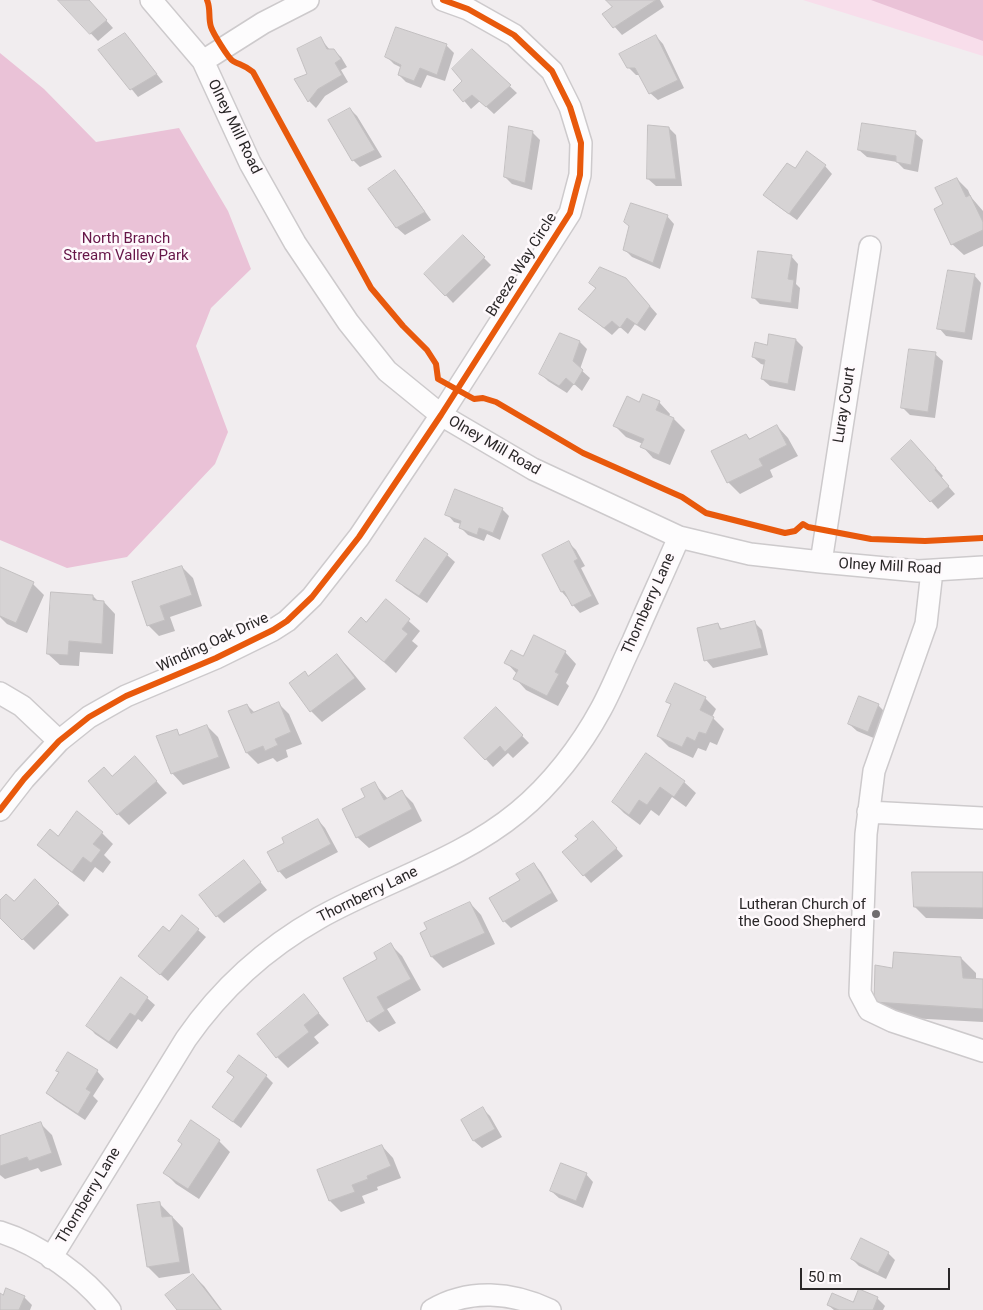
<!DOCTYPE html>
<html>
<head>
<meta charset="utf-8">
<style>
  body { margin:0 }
  #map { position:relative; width:983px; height:1310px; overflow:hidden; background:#f1edef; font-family:Roboto,sans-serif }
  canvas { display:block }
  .scale { position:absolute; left:800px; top:1268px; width:150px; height:22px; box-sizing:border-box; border:2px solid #2a2728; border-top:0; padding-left:6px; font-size:15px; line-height:18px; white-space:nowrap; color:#2a2728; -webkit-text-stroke:4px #fef9fc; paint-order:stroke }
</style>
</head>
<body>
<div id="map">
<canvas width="983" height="1310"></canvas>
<div class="scale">50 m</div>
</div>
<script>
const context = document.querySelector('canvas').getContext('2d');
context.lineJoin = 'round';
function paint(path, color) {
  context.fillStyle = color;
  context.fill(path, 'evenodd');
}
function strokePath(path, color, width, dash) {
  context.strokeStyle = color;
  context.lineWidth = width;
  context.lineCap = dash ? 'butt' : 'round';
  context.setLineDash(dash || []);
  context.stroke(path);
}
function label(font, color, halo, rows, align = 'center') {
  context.font = font + ' Roboto,sans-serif';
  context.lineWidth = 5;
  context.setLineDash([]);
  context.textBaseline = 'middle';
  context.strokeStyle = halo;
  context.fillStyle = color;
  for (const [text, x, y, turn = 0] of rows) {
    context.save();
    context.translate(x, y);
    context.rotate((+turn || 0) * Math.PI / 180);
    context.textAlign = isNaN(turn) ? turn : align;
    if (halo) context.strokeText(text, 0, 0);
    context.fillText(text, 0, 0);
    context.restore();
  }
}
paint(new Path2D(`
  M803,0H983V56Z`), '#f8deeb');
paint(new Path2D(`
  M871,0H983V41Z
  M0,53L44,89L96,142L179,128L228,211L251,269L211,308L196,346L228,432L215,464L127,557L67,568L0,540Z`), '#eac2d7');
paint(new Path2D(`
  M59,0H88L113,28L98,41Z
  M608,0H660L664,7L622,35L604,15L614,7Z
  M656,36L663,44L684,88L658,100L650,93L641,75H636L628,67Z
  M320,38L330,50H333L341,57L347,67L341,70L348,82L325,96L316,108L309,101L296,80L309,75Z
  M132,42L163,82L138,97L100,50Z
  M446,45L454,53L445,81L427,75L421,88L406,82L399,75L402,68L394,64L387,57Z
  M472,51L517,93L494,114L480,101L471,109L455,90L464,81Z
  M350,109L357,116L382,157L360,167L353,160Z
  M669,128L676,135L682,186H656L648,179Z
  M532,132L540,140L532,190L512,184L505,177Z
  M915,133L923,140L918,172L904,169L897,162L867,157L859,150Z
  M825,166L832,174L797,220L772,202L795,170Z
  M395,171L402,179L431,220L405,235L397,228L369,189Z
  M957,179L968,190L971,197L983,211V246L964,255L952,244L945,205Z
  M667,216L674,224L660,269L632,257L624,249Z
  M463,237L491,265L453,303L426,274Z
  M791,256L798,264L796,284L800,288L798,309L760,304L753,297Z
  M974,275L981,283L972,340L946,336L939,328Z
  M591,283L633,287L657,314L645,331L635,324L628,334L620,327L612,335L580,309L596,289Z
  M561,334L580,342L587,349L580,369L590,378L582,391L574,384L567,393L548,381L541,374Z
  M796,340L803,347L795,391L770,386L762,379L765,365L761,364L753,357L768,346Z
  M935,354L943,361L935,418L910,415L903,408Z
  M659,402L670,414L669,417L674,419L685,430L670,465L653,458L642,446L643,444L626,437L615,426L640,403Z
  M777,426L788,438L798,456L770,470L773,477L740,494L728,482L746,435L750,439Z
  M918,449L943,476L941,478L955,494L938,509L893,459Z
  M502,509L509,516L500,540L487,534L484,541L468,535L460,527L461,524L454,522L447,514Z
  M569,543L576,550L585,566L581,568L599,604L580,613L562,592L544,555Z
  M447,555L455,562L427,603L405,588L398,581Z
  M182,567L193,578L202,606L170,617L175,631L159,636L148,625Z
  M0,568L33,584L44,595L27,633L7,624L0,617Z
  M93,596L99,602H104L115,614L113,654L80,652L79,666L60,665L48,654Z
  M386,601L420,631L412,641L418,646L396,673L350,632L366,623Z
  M755,623L762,630L768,655L713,668L706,660L718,625L723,630Z
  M565,652L576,664L566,683L569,686L558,706L526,690L515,678L517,674L506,662L524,658Z
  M337,655L348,667L366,689L322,722L311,711L308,677Z
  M705,698L716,709L712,717L724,729L717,745L710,742L706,751L698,748L693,758L669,747L658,736L672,705L668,701Z
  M859,698L879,706L886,713L876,739L857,731L849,724Z
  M278,703L289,714L302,744L286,750L288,757L277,762L273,758L258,764L247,753L230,712L247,705L255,713Z
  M496,709L529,743L513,758L508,753L493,767L466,738Z
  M207,726L218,737L230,768L183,785L172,773L176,731L181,736Z
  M646,755L684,782L696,793L686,807L672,797L659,816L651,810L640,825L624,813L613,802Z
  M135,757L167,793L129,825L118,814Z
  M375,784L388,799L402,792L413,803L422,821L369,848L357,837L367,798Z
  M318,820L325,828L338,852L286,879L279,871L286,844Z
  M600,830L623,856L591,883L564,853Z
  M102,833L113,844L104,855L111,862L103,873L95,867L84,882L50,856L39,845L58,837Z
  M244,862L267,890L224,923L217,916Z
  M534,864L541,872L558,901L511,928L504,921L522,880Z
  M983,873V919L926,918L915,907Z
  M35,881L69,915L34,950L0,917V902L14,903Z
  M470,903L481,915L495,944L443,968L432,957L422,933Z
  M183,917L206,937L168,981L147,963Z
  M391,945L402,956L421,990L387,1009L396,1023L379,1032L368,1021L379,960Z
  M961,958L976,973V980H983V1022L890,1017L875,1002L894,969Z
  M304,996L329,1025L314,1037L319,1043L288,1068L277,1057Z
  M147,998L155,1005L142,1022L138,1019L117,1049L95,1034L88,1026Z
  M97,1071L104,1079L93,1096L98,1101L85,1120L55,1100L47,1093Z
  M229,1072L266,1076L273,1083L241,1128L213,1107L235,1078Z
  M483,1109L490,1116L502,1137L482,1148L474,1141L462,1120Z
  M41,1124L52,1135L62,1165L41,1172L38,1168L5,1179L0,1175V1138Z
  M219,1141L230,1152L199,1199L176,1184L165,1173Z
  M382,1146L393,1158L401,1178L377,1187L378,1190L362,1196L365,1203L341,1212L330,1201L319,1171Z
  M586,1174L593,1182L583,1208L559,1198L551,1191Z
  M159,1203L183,1228L190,1273L159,1278L148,1267Z
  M888,1253L895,1260L886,1279L859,1266L852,1259Z
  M193,1275L204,1286L222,1310H178Z
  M7,1289L25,1298L32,1305L30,1310H0V1295L4,1296Z
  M877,1298L885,1306L883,1310H834L828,1305L854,1304Z`), '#0003');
const building = new Path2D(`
  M58,0H89L107,20L90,34Z
  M606,0H656L613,28L602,14L612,7Z
  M396,27L447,44L437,75L420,68L414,81L398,75L401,65L385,57Z
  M125,33L157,74L130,90L98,50Z
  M656,35L678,80L649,94L635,68H627L619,54Z
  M321,37L327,49H334L341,59L335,63L342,75L318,89L308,102L294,79L307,74L297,49Z
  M472,49L511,85L486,107L472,95L463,102L453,90L462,81L452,69Z
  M350,108L375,150L352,161L328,120Z
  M862,123L916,131L911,165L896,162V156L858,150Z
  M648,125L669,127L676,179H647Z
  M509,126L533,131L525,183L504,177Z
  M807,151L826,165L789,214L763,195L787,163L795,168Z
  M395,170L425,212L396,228L368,189Z
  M957,178L966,197L970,195L983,222V230L951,245L934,209L943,204L935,188Z
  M631,203L668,215L653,263L623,250L629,226L624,222Z
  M463,235L485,257L445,296L424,274Z
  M758,251L792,255L788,279L794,280L791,303L752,298Z
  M600,267L626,278L650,306L637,325L627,318L620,328L612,321L604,328L578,309L596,288L589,283Z
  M948,270L975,274L965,333L937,329Z
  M560,333L580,341L573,361L583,370L574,385L566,378L559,386L539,374Z
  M769,334L796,339L788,384L761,379L765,360L752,357L755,342L767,345Z
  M909,349L936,352L928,412L901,408Z
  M643,394L660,401L656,410L674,418L659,455L640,447L644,439L613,426L627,396L639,402Z
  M777,425L787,445L759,459L763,466L727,483L711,451L746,434L749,439Z
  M911,440L936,468L935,470L949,486L930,502L891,459Z
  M455,489L503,508L493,533L479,528L477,535L459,528L461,521L445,515Z
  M425,538L448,554L419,596L396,581Z
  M569,541L578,559L574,561L592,596L572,606L564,591L561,592L542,555Z
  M182,566L192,595L160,606L165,620L147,626L132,582Z
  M0,567L34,582L16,623L0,616Z
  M51,592L93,595V600L104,601L102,644L69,641L68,655L47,654Z
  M386,599L410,619L402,629L408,634L384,662L348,632L361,617L366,622Z
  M755,621L762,648L704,661L697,628L718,623L720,629Z
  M534,635L566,651L555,672L559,674L547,696L513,679L518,670L504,663L511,650L523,656Z
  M337,654L355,678L310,712L289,683L305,671L308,676Z
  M675,683L706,697L700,710L714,717L706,734L699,732L695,741L687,737L682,747L657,736L671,704L666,702Z
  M859,696L879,704L868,732L848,724Z
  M279,702L291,732L275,739L278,745L265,751L263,746L246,753L228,711L247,704L251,713Z
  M496,707L523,735L505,752L500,746L485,760L464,738Z
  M207,725L219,757L171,774L156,736L177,729L179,735Z
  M646,753L685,781L674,797L660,787L647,805L639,800L629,815L612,802Z
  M135,756L157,781L117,815L88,781L104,767L112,776Z
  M375,782L384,800L402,790L412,809L356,838L342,809L365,797L361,789Z
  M77,811L103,832L93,844L101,850L91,863L83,857L72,872L37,845L50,829L58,836Z
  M318,819L331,844L278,872L267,852L284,843L282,838Z
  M593,821L617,848L583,876L562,852L578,839L575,836Z
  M244,860L261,882L216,917L199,895Z
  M534,863L552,893L503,922L489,898L520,880L516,874Z
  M912,872H983V908L914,907Z
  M35,879L59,903L22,940L0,918V900L6,894L14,901Z
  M470,902L485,933L431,957L420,933L427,929L424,923Z
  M182,915L199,929L160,975L138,956L163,926L169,931Z
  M391,943L411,979L377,997L385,1011L367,1022L343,978L377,959L374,953Z
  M894,952L961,957L963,978L983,979V1009L874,1002L875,965L892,968Z
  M121,977L148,997L135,1016L130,1013L109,1042L86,1026Z
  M304,994L319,1013L304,1025L309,1032L276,1058L257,1034Z
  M68,1052L98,1070L86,1089L91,1092L78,1114L46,1093L59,1072L56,1071Z
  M239,1055L267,1075L233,1122L212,1107L234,1077L227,1072Z
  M483,1107L495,1129L473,1141L461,1120Z
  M191,1120L220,1140L188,1189L163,1173L182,1144L178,1141Z
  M41,1122L52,1153L29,1161L27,1157L0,1166V1136Z
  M382,1145L391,1166L367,1176L368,1179L352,1185L355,1192L329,1201L317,1170Z
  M561,1163L587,1173L576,1201L550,1191Z
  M160,1202L162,1217L172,1216L180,1262L147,1267L137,1205Z
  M861,1238L889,1252L878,1273L851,1259Z
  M193,1274L221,1310H177L165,1295Z
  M6,1288L25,1296L19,1310H0V1293L3,1295Z
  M859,1289L878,1297L873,1310H839L827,1305L832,1293L853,1302Z`);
paint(building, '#d6d3d4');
strokePath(building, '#c3c0c1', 1);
const minor = new Path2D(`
  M151,0L203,61L250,163L295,243L348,322L387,371L441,415L533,469L679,537L750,554L821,562L918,571L983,567
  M203,61L263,23L308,0
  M821,562L870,247
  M932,571L926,624L874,771L866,834L860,993L869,1010L892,1021L983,1051
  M0,693L22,706L59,741
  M0,810L24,779L59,741L89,717L126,696L216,658L273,630L287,621L312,597L359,537L441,415L570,213L580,175L581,143L570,107L552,71L514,35L468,9L443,0
  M868,812L983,818
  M0,1232C39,1244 85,1277 110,1310
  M51,1258L186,1039C220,990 266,948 319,918C385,881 460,860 518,812C551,785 581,746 601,709C613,687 622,663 633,641C648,606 664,572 679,537
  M432,1310C469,1288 512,1292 550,1310`);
strokePath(minor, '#cdcacc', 24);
strokePath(minor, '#fdfcfd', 21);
strokePath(new Path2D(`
  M207,0C211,9 208,18 211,27C213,33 228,58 233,61C240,65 245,65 253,72L371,288L403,326L427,350L436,364L438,379L474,399L483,398L496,402L583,453L682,497L706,513L785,533L795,531L803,524L808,527L871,539L925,541L983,538
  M0,810L24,779L59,741L89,717L126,696L216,658L273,630L287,621L312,597L359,537L441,415L570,213L580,175L581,143L570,107L552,71L514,35L468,9L443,0`), '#e8590c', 6);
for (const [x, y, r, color] of [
  [876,914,5,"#706c6e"]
]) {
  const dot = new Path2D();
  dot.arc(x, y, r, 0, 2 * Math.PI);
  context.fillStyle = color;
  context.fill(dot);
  strokePath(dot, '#fef9fc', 2);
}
label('15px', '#2a2728', '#fef9fc', [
  ["Olney Mill Road",234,127,64],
  ["Breeze Way Circle",522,265,-58],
  ["Luray Court",845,405,-81],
  ["Olney Mill Road",494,446,30],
  ["Olney Mill Road",890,567,3],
  ["Thornberry Lane",649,604,-66],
  ["Winding Oak Drive",213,643,-25],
  ["Thornberry Lane",368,895,-26],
  ["Thornberry Lane",89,1196,-59]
]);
label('15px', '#661648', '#fef9fc', [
  ["North Branch",126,239],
  ["Stream Valley Park",126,256]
]);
label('15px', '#2a2728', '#fef9fc', [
  ["Lutheran Church of",866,905],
  ["the Good Shepherd",866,922]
], 'right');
</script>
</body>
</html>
